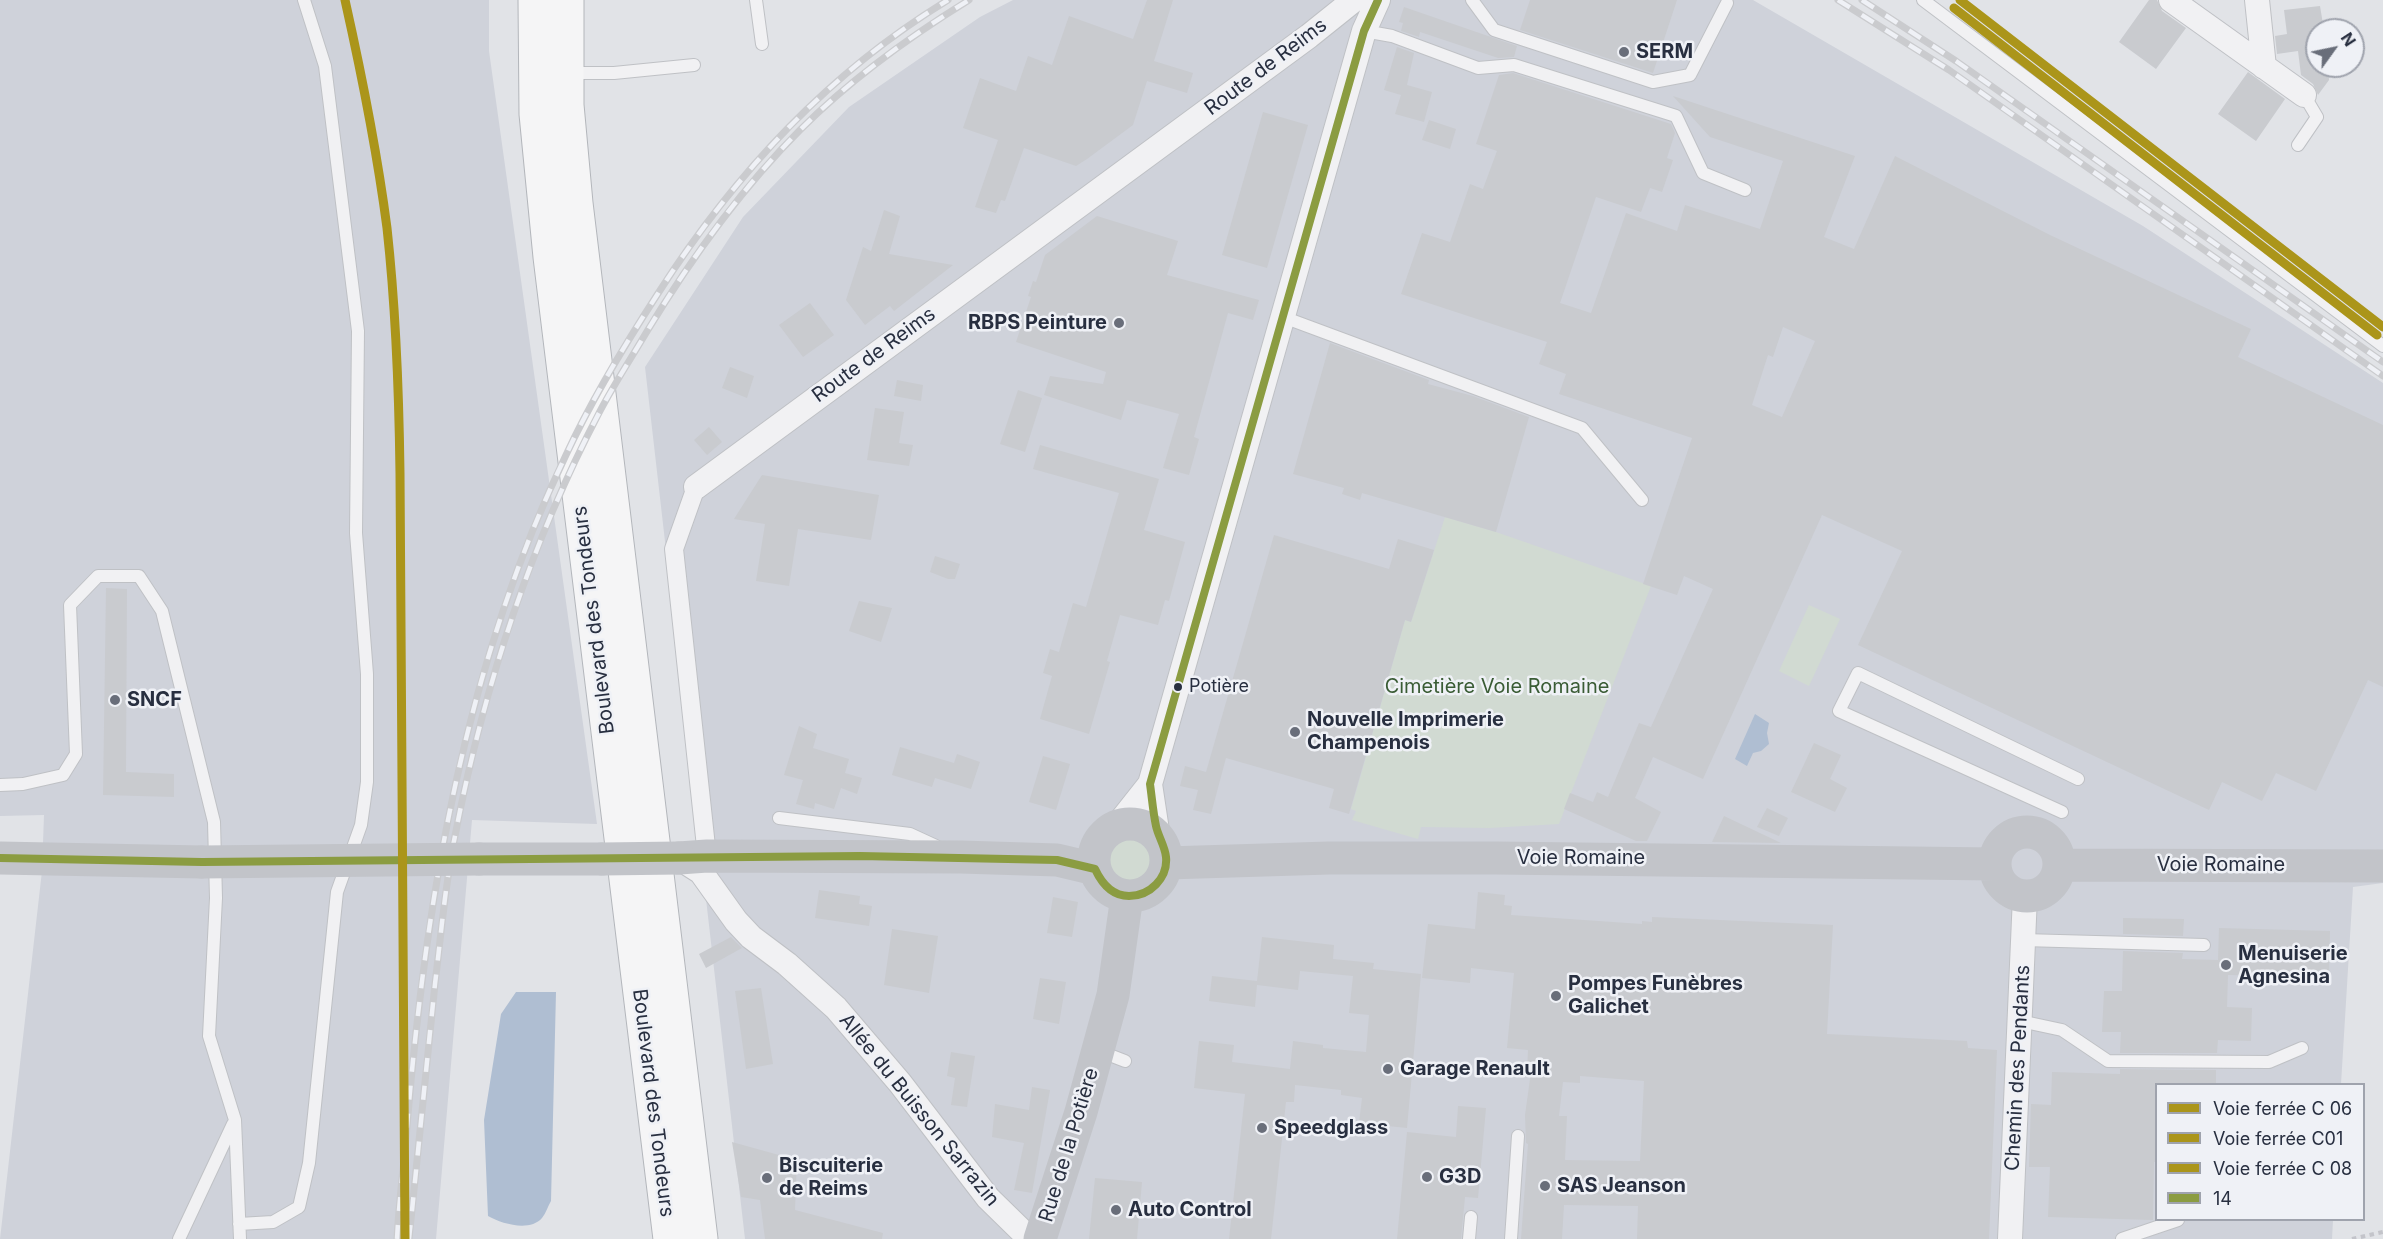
<!DOCTYPE html>
<html>
<head>
<meta charset="utf-8">
<style>
  body { margin:0 }
  #map { position:relative; width:2383px; height:1239px; overflow:hidden; background:#e1e3e7; font-family:Inter,sans-serif }
  canvas { display:block }
  .legend { position:absolute; left:2155px; top:1083px; width:210px; height:138px; box-sizing:border-box; background:#eff1f6; border:2px solid #9fa3ad; margin:0; padding:8px 10px; list-style:none; font-size:18px; color:#282f40 }
  .legend li { display:flex; align-items:center; gap:12px; height:30px }
  .legend b { width:30px; border:2px solid #9fa3ad }
  .north { position:absolute; left:2305px; top:18px; width:60px; height:60px; box-sizing:border-box; background:#eff1f6; border:2px solid #9fa3ad; border-radius:50%; rotate:57deg; font-size:16px; font-weight:700; line-height:24px; text-align:center; color:#282f40 }
  .north::after { content:''; display:block; margin:auto; width:21px; height:27px; background:#696e7a; clip-path:polygon(50% 0,100% 100%,50% 72%,0 100%) }
</style>
</head>
<body>
<div id="map">
<canvas width="2383" height="1239"></canvas>
<ul class="legend">
<li><b style="height:8px;background:#ab951a"></b>Voie ferrée C 06</li>
<li><b style="height:8px;background:#ab951a"></b>Voie ferrée C01</li>
<li><b style="height:8px;background:#ab951a"></b>Voie ferrée C 08</li>
<li><b style="height:8px;background:#8b9c41"></b>14</li>
</ul>
<div class="north">N</div>
</div>
<script>
const context = document.querySelector('canvas').getContext('2d');
context.lineJoin = 'round';
function paint(path, color) {
  context.fillStyle = color;
  context.fill(path, 'evenodd');
}
function strokePath(path, color, width, dash) {
  context.strokeStyle = color;
  context.lineWidth = width;
  context.lineCap = dash ? 'butt' : 'round';
  context.setLineDash(dash || []);
  context.stroke(path);
}
function label(font, color, halo, rows, align = 'center') {
  context.font = font + ' Inter,sans-serif';
  context.lineWidth = 5;
  context.setLineDash([]);
  context.textBaseline = 'middle';
  context.strokeStyle = halo;
  context.fillStyle = color;
  for (const [text, x, y, turn = 0] of rows) {
    context.save();
    context.translate(x, y);
    context.rotate((+turn || 0) * Math.PI / 180);
    context.textAlign = isNaN(turn) ? turn : align;
    if (halo) context.strokeText(text, 0, 0);
    context.fillText(text, 0, 0);
    context.restore();
  }
}
paint(new Path2D(`
  M0,0H489V51L597,824L472,820L436,1239H0L42,871L44,815L0,816Z
  M1013,0H1753L2143,226L2383,383V883L2353,887L2341,1084H2156V1220H2333L2332,1239H745L645,367L743,217L849,107L980,17Z`), '#cfd2da');
paint(new Path2D(`
  M1445,517L1496,532L1651,586L1559,824L1489,828L1421,827L1418,839L1352,820L1356,811L1351,809L1405,620L1411,622Z
  M1809,605L1840,619L1809,686L1779,671Z
  M1107 861a25 25 0 1 1 50 0a25 25 0 1 1-50 0Z`), '#d1dad2');
paint(new Path2D(`
  M1755,714L1769,723L1767,733L1769,744L1761,751L1753,753L1747,766L1735,759Z
  M516,992H556L551,1201C548,1206 546,1213 542,1218C530,1232 502,1224 488,1216L484,1120L501,1014Z`), '#afbed2');
paint(new Path2D(`
  M1147,0H1173L1154,61L1193,73L1187,93L1147,81L1133,125L1087,159L1076,166L1024,148L1005,201L1001,200L996,213L975,207L998,140L963,128L980,78L1016,91L1028,56L1052,65L1069,16L1133,39Z
  M1530,0H1677L1653,73L1520,30Z
  M2149,0H2157L2162,11L2186,28L2156,69L2119,42Z
  M2320,6L2324,30H2317V68L2328,67L2329,80L2318,95L2313,84L2301,75L2298,51L2277,54L2275,36L2287,34L2284,10Z
  M1404,7L1517,46L1514,57L1498,58L1420,32L1419,37L1401,31L1403,23L1399,22Z
  M1397,47L1414,53L1407,85L1432,92L1424,122L1395,114L1401,95L1384,90Z
  M2248,72L2285,99L2256,141L2218,114Z
  M1513,73L1671,124L1675,133L1667,158L1673,160L1662,192L1650,188L1641,212L1596,197L1560,303L1591,313L1626,213L1677,231L1685,205L1760,229L1783,161L1710,137L1673,96L1855,156L1824,237L1854,249L1895,156L2050,235L2251,329L2238,357L2383,425V687L2368,680L2316,791L2276,773L2262,801L2222,782L2209,810L1858,645L1902,551L1822,515L1703,779L1653,757L1635,798L1661,812L1647,841H1636L1564,809L1570,793L1593,802L1597,792L1608,797L1639,723L1651,727L1713,589L1684,576L1677,595L1643,584L1692,438L1559,394L1566,374L1539,364L1547,342L1401,294L1422,233L1450,242L1470,184L1483,189L1497,151L1476,144L1499,75ZM1783,327L1815,341L1782,417L1752,405L1768,355L1773,357Z
  M1263,112L1308,125L1267,268L1222,255Z
  M1429,120L1456,129L1450,149L1422,140Z
  M884,210L900,216L889,254L953,265L894,311L890,306L865,325L846,300L863,247L871,251Z
  M1097,216L1178,241L1167,275L1259,300L1253,320L1228,313L1194,437L1199,439L1189,475L1163,468L1179,414L1127,400L1121,420L1044,395L1050,376L1103,384L1106,372L1016,342L1031,297L1028,296L1033,281L1036,282L1045,255Z
  M810,303L834,335L803,357L779,325Z
  M1330,343L1429,380L1428,384L1473,396L1529,417L1496,532L1362,493L1360,500L1342,494L1344,488L1293,474Z
  M730,367L754,376L747,398L722,388Z
  M897,380L923,385L921,401L894,396Z
  M1018,390L1042,398L1025,452L1000,444Z
  M875,408L904,412L899,443L913,445L909,466L867,460Z
  M709,427L722,442L707,455L694,440Z
  M1040,445L1159,479L1144,530L1185,542L1169,601L1165,600L1158,625L1120,615L1107,661L1110,662L1089,734L1040,719L1052,676L1043,673L1050,649L1059,652L1073,603L1086,607L1119,493L1033,469Z
  M762,475L879,495L871,540L798,529L789,586L756,581L765,524L734,519Z
  M1274,535L1389,569L1398,539L1434,550L1411,622L1405,620L1349,814L1329,808L1334,789L1226,758L1211,814L1193,810L1198,790L1180,786L1185,766L1206,772Z
  M935,556L960,564L955,579H948L930,572Z
  M106,588L127,589L126,772L174,774V797L103,795Z
  M859,601L892,608L881,642L849,631Z
  M799,726L817,734L813,748L849,759L845,773L862,778L857,794L841,788L834,809L815,803L814,809L796,804L803,780L784,775Z
  M1814,743L1841,755L1830,779L1847,788L1835,812L1791,792Z
  M900,747L954,763L957,754L980,762L971,789L935,778L932,787L892,775Z
  M1043,756L1070,764L1056,810L1029,802Z
  M1767,808L1788,818L1779,836L1757,827Z
  M1724,816L1781,843L1712,842Z
  M819,890L860,896L859,904L872,906L869,926L815,918Z
  M1478,892L1505,895L1504,905L1512,906L1511,915L1642,924V921L1652,922V917L1833,925L1827,1034L1967,1041L1968,1048L1997,1050L1989,1239H1637L1638,1206L1564,1205L1562,1239H1521L1528,1144L1526,1143L1525,1115L1531,1072H1527L1528,1050L1507,1048L1514,973L1471,968L1470,983L1422,978L1428,924L1475,929ZM1580,1076L1644,1081L1640,1161L1565,1160L1567,1116H1559L1563,1082L1580,1083Z
  M1053,897L1078,902L1072,937L1047,933Z
  M2123,918L2184,919L2183,936L2123,934Z
  M2219,928L2330,931L2329,977L2228,975L2227,1007L2252,1008L2251,1041L2218,1040L2217,1053H2120L2121,1032H2102L2104,991H2122L2123,951L2183,953L2182,959L2218,960Z
  M892,929L938,936L929,993L884,985Z
  M731,937L742,948L706,968L699,954Z
  M1262,937L1334,945L1333,959L1374,963L1373,969L1421,974L1407,1128L1359,1123L1362,1098L1341,1095V1090L1295,1085L1294,1102H1286L1271,1239H1229L1245,1094L1194,1088L1199,1041L1234,1045L1232,1062L1290,1069L1293,1041L1323,1045V1048L1366,1052L1369,1015L1349,1013L1353,976L1300,971L1298,990L1257,985L1255,1007L1209,1001L1212,976L1257,981Z
  M1040,978L1066,982L1059,1024L1033,1019Z
  M761,988L773,1064L746,1069L735,991Z
  M951,1052L975,1056L967,1107L951,1105L955,1078L947,1076Z
  M2120,1069L2216,1070V1084H2157V1162H2154L2153,1220L2048,1217L2050,1167H2029L2031,1104L2051,1105L2052,1072L2120,1074Z
  M1032,1087L1050,1090L1032,1193L1014,1190L1024,1143L992,1137L995,1104L1029,1110Z
  M1458,1106L1486,1108L1478,1198L1465,1197L1461,1239H1397L1407,1132L1456,1137Z
  M732,1142L797,1160L795,1210L883,1233L882,1239H765L760,1200L741,1197Z
  M1095,1178L1142,1182L1137,1239H1089Z`), '#c9cbcf');
const service = new Path2D(`
  M756,0L762,44
  M1472,0L1494,30L1653,82L1690,75L1727,3
  M1923,0L2383,346
  M1364,31L1392,36L1478,68L1514,65L1676,116L1703,173L1745,190
  M568,73H614L694,65
  M2298,145L2317,117L2304,95
  M1283,317L1582,428L1642,500
  M0,785L23,784L63,775L76,754L70,605L98,576H139L162,611L214,822L216,898L209,1036L235,1120L240,1239
  M2062,812L1839,711L1858,673L2078,779
  M779,818L910,834L936,846
  M2023,940L2204,945
  M2020,1021L2062,1030L2108,1061L2269,1062L2302,1048
  M1099,1051L1125,1061
  M239,1224L273,1222L299,1207L309,1163L337,892L361,825L367,782V674L356,533L358,331L325,66L304,0
  M179,1239L233,1124
  M1469,1239L1471,1217
  M1511,1239L1518,1136
  M2122,1239L2178,1220`);
const pedestrian = new Path2D(`
  M696,487L674,549L707,856`);
const minor = new Path2D(`
  M2171,0L2304,95
  M2257,0L2264,67
  M696,487L1309,36L1354,0
  M1116,827L1150,784
  M1158,837L1150,784L1364,31L1378,0
  M679,858L701,872L736,921L751,937L787,964L836,1008L900,1083L988,1198L1030,1239
  M2010,1239L2025,896`);
const trunk = new Path2D(`
  M535,0L536,114L550,257L670,1239
  M567,0V105L576,203L701,1239`);
strokePath(service, '#bfc1c5', 14);
strokePath(pedestrian, '#bfc1c5', 20);
strokePath(minor, '#bfc1c5', 26);
strokePath(trunk, '#b3b6bb', 35);
strokePath(new Path2D(`
  M2352,1239L2383,1232`), '#c3c4ca', 4, [4.5, 4.5]);
strokePath(service, '#f1f1f3', 12);
strokePath(pedestrian, '#f1f1f3', 18);
strokePath(minor, '#f1f1f3', 24);
strokePath(new Path2D(`
  M1094 860a36 36 0 1 1 72 0a36 36 0 1 1-72 0Z
  M1995 864a32 32 0 1 1 64 0a32 32 0 1 1-64 0Z
  M0,858L202,862
  M679,858L707,856L961,857L1057,860L1095,869
  M479,859H602
  M1167,863L1329,858H1496L1995,864
  M2059,865L2383,866
  M1040,1239L1081,1112L1113,995L1127,896`), '#c2c4c9', 33);
strokePath(trunk, '#f5f5f6', 33);
const rail = new Path2D(`
  M1838,0L1949,70L2383,376
  M1862,0L1956,61L2383,362
  M397,1239C399,1201 404,1164 407,1126C426,896 465,665 566,455C592,399 624,346 657,295C732,177 828,73 948,0
  M409,1239C418,1154 426,1069 435,984C441,935 445,885 455,836C483,690 530,545 599,413C613,386 630,360 646,333C690,260 740,190 800,130C851,79 909,37 969,0`);
strokePath(rail, '#cacbce', 7);
strokePath(rail, '#eff1f6', 4.5, [14]);
strokePath(new Path2D(`
  M602,859L679,858
  M202,862L479,859`), '#c2c4c9', 33);
strokePath(new Path2D(`
  M0,858L202,862L860,856L1057,860L1095,869C1102,884 1112,896 1129,896C1150,896 1168,878 1166,857C1165,846 1158,836 1156,826C1153,812 1152,798 1150,784L1364,31L1378,0`), '#8b9c41', 8);
strokePath(new Path2D(`
  M345,0C362,76 377,151 387,228C396,310 399,392 400,473L405,1239`), '#ab951a', 9);
strokePath(new Path2D(`
  M1960,0L2383,327`), '#ab951a', 9);
strokePath(new Path2D(`
  M1954,8L2377,335`), '#ab951a', 9);
for (const [x, y, r, color] of [
  [1624,52,6,"#696e7a"],
  [1119,323,6,"#696e7a"],
  [1178,687,5,"#282f40"],
  [115,700,6,"#696e7a"],
  [1295,732,6,"#696e7a"],
  [2226,965,6,"#696e7a"],
  [1556,996,6,"#696e7a"],
  [1388,1069,6,"#696e7a"],
  [1262,1128,6,"#696e7a"],
  [1427,1177,6,"#696e7a"],
  [767,1178,6,"#696e7a"],
  [1545,1186,6,"#696e7a"],
  [1116,1210,6,"#696e7a"]
]) {
  const dot = new Path2D();
  dot.arc(x, y, r, 0, 2 * Math.PI);
  context.fillStyle = color;
  context.fill(dot);
  strokePath(dot, '#eff1f6', 2);
}
label('18px', '#282f40', '#eff1f6', [
  ["Potière",1189,687]
], 'left');
label('bold 20px', '#282f40', '#eff1f6', [
  ["SERM",1636,52],
  ["RBPS Peinture",1107,323,"right"],
  ["SNCF",127,700],
  ["Nouvelle Imprimerie",1307,720],
  ["Champenois",1307,743],
  ["Menuiserie",2238,954],
  ["Agnesina",2238,977],
  ["Pompes Funèbres",1568,984],
  ["Galichet",1568,1007],
  ["Garage Renault",1400,1069],
  ["Speedglass",1274,1128],
  ["Biscuiterie",779,1166],
  ["de Reims",779,1189],
  ["G3D",1439,1177],
  ["SAS Jeanson",1557,1186],
  ["Auto Control",1128,1210]
], 'left');
label('20px', '#282f40', '#eff1f6', [
  ["Route de Reims",1266,67,-37],
  ["Route de Reims",874,355,-36],
  ["Boulevard des Tondeurs",594,620,-97],
  ["Voie Romaine",1581,858],
  ["Voie Romaine",2221,865],
  ["Chemin des Pendants",2018,1068,-87],
  ["Boulevard des Tondeurs",653,1103,83],
  ["Allée du Buisson Sarrazin",919,1110,51],
  ["Rue de la Potière",1069,1145,-73]
]);
label('20px', '#3a5c35', '#eff1f6', [
  ["Cimetière Voie Romaine",1497,687]
]);
</script>
</body>
</html>
